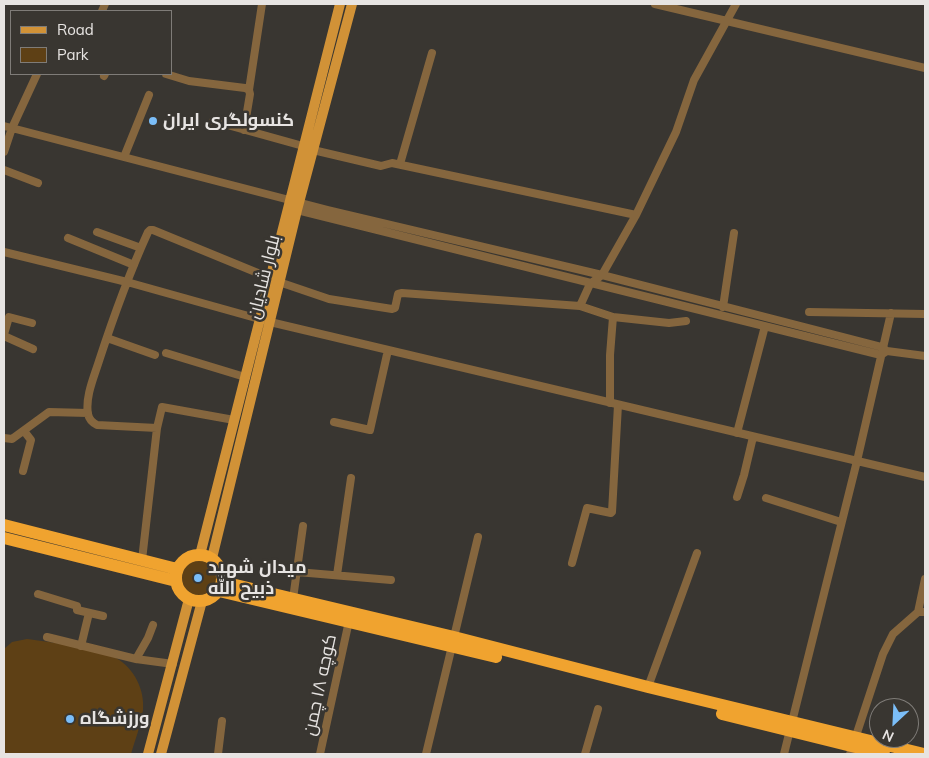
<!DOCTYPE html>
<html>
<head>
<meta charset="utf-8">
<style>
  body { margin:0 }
  #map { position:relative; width:929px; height:758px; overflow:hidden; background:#393631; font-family:Mulish,sans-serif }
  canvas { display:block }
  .frame { position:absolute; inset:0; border:5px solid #e7e4e2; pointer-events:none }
  .legend { position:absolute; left:10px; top:10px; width:162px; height:65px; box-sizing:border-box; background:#393631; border:1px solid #7f7c78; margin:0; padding:6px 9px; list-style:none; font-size:15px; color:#e7e4e2 }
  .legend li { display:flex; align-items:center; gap:10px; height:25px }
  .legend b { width:25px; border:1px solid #7f7c78 }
  .north { position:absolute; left:869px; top:698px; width:50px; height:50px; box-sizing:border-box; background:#393631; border:1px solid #7f7c78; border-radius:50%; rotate:205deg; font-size:14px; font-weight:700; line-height:20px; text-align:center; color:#e7e4e2 }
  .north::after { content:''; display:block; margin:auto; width:18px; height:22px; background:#7bbef8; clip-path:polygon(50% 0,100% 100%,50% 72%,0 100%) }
</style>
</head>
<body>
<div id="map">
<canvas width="929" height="758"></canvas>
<div class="frame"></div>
<ul class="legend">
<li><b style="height:6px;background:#d19237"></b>Road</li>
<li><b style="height:14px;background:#5e4015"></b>Park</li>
</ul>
<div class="north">N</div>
</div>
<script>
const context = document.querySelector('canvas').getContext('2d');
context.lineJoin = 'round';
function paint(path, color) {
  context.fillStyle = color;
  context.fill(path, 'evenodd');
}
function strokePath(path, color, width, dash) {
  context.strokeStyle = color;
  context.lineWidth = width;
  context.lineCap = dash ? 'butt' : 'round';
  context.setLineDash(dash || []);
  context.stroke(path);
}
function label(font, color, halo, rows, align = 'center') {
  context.font = font + ' Mulish,Cairo,sans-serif';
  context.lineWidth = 5;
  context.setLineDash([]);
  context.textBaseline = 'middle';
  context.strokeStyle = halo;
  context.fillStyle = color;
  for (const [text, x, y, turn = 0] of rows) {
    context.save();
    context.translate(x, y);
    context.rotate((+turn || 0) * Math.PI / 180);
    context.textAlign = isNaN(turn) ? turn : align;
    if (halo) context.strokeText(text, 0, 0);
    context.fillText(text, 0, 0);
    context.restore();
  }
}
paint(new Path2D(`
  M182 578a17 17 0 1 1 34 0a17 17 0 1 1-34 0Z
  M27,639C48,642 100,648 116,658C134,668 145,690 143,710C141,725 135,740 131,754H4V649L12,642Z`), '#5e4015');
strokePath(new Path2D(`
  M655,4L925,68
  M102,11L105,4
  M166,74L189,81L245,88L249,90L250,94L244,130
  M104,76L105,74
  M249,90L262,4
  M213,121L303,146
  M4,126L328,210L602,275L882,347L887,351L925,356
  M313,150L381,166L392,163L636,215
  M4,152L12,128L37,74
  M124,157L149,95
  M400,164L432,53
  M4,170L38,183
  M297,210L881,355L887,351
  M97,232L141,248
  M68,238L134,265
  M4,252L127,282L270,322L925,477
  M279,282L329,299L392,309L395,308L398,294L402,293L580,306L590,284L602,275L636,215L676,132L694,80L736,4
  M580,306L613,317L610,355V403
  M723,307L734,233
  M809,312L925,314
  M613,317L669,323L686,321
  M4,334L9,317L32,323
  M4,336L33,349
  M107,338L155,355
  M166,353L245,377
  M334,422L370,430L388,350
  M157,428L162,407L234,420
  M737,433L765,326
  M4,438L12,439L49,412L88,413
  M23,471L31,440L24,431
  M737,497L744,475L753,437
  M766,498L841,522
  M142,560L157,428L97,425C93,423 89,419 88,414C85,397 94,377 99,361C113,318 129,274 148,232L150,230H153L270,278
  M572,563L587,508L611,513L612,512L618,405
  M297,572L391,580
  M337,575L351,478
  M38,594L77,606V610L103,616
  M293,599L303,526
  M918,612L925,579
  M47,637L136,659L173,664
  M454,637L478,537
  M81,646L89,613
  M136,659L148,638L153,625
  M648,687L697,553
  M218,754L222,721
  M320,754L349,621
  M426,754L452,646
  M585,754L598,709
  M784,754L857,461L891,313
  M850,754L883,654L893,634L918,612H925`), '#85663e', 8);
strokePath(new Path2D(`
  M200,555L340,4
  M212,558L297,210L352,4
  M148,754L189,599
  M161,754L202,601`), '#d19237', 10);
strokePath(new Path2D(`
  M4,525L177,569
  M4,538L176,581
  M176 578a23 23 0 1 1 46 0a23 23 0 1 1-46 0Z
  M223,582L454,637L648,687L924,754
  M219,591L496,657
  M722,714L884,754`), '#f0a32f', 12);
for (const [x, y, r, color] of [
  [153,121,5,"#7bbef8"],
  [198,578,5,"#7bbef8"],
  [70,719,5,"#7bbef8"]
]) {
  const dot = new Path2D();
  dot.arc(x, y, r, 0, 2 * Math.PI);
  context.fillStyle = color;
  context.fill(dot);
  strokePath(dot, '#393631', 2);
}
label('bold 18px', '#e7e4e2', '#393631', [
  ["کنسولگری ایران",163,121],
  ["میدان شهید",208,568],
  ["ذبیح الله",208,589],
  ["ورزشگاه",80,719]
], 'left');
label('18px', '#e7e4e2', '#393631', [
  ["بلوار شادیان",264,277,-76],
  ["كوچه ١٨ چمن",320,685,-78]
]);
</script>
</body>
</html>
